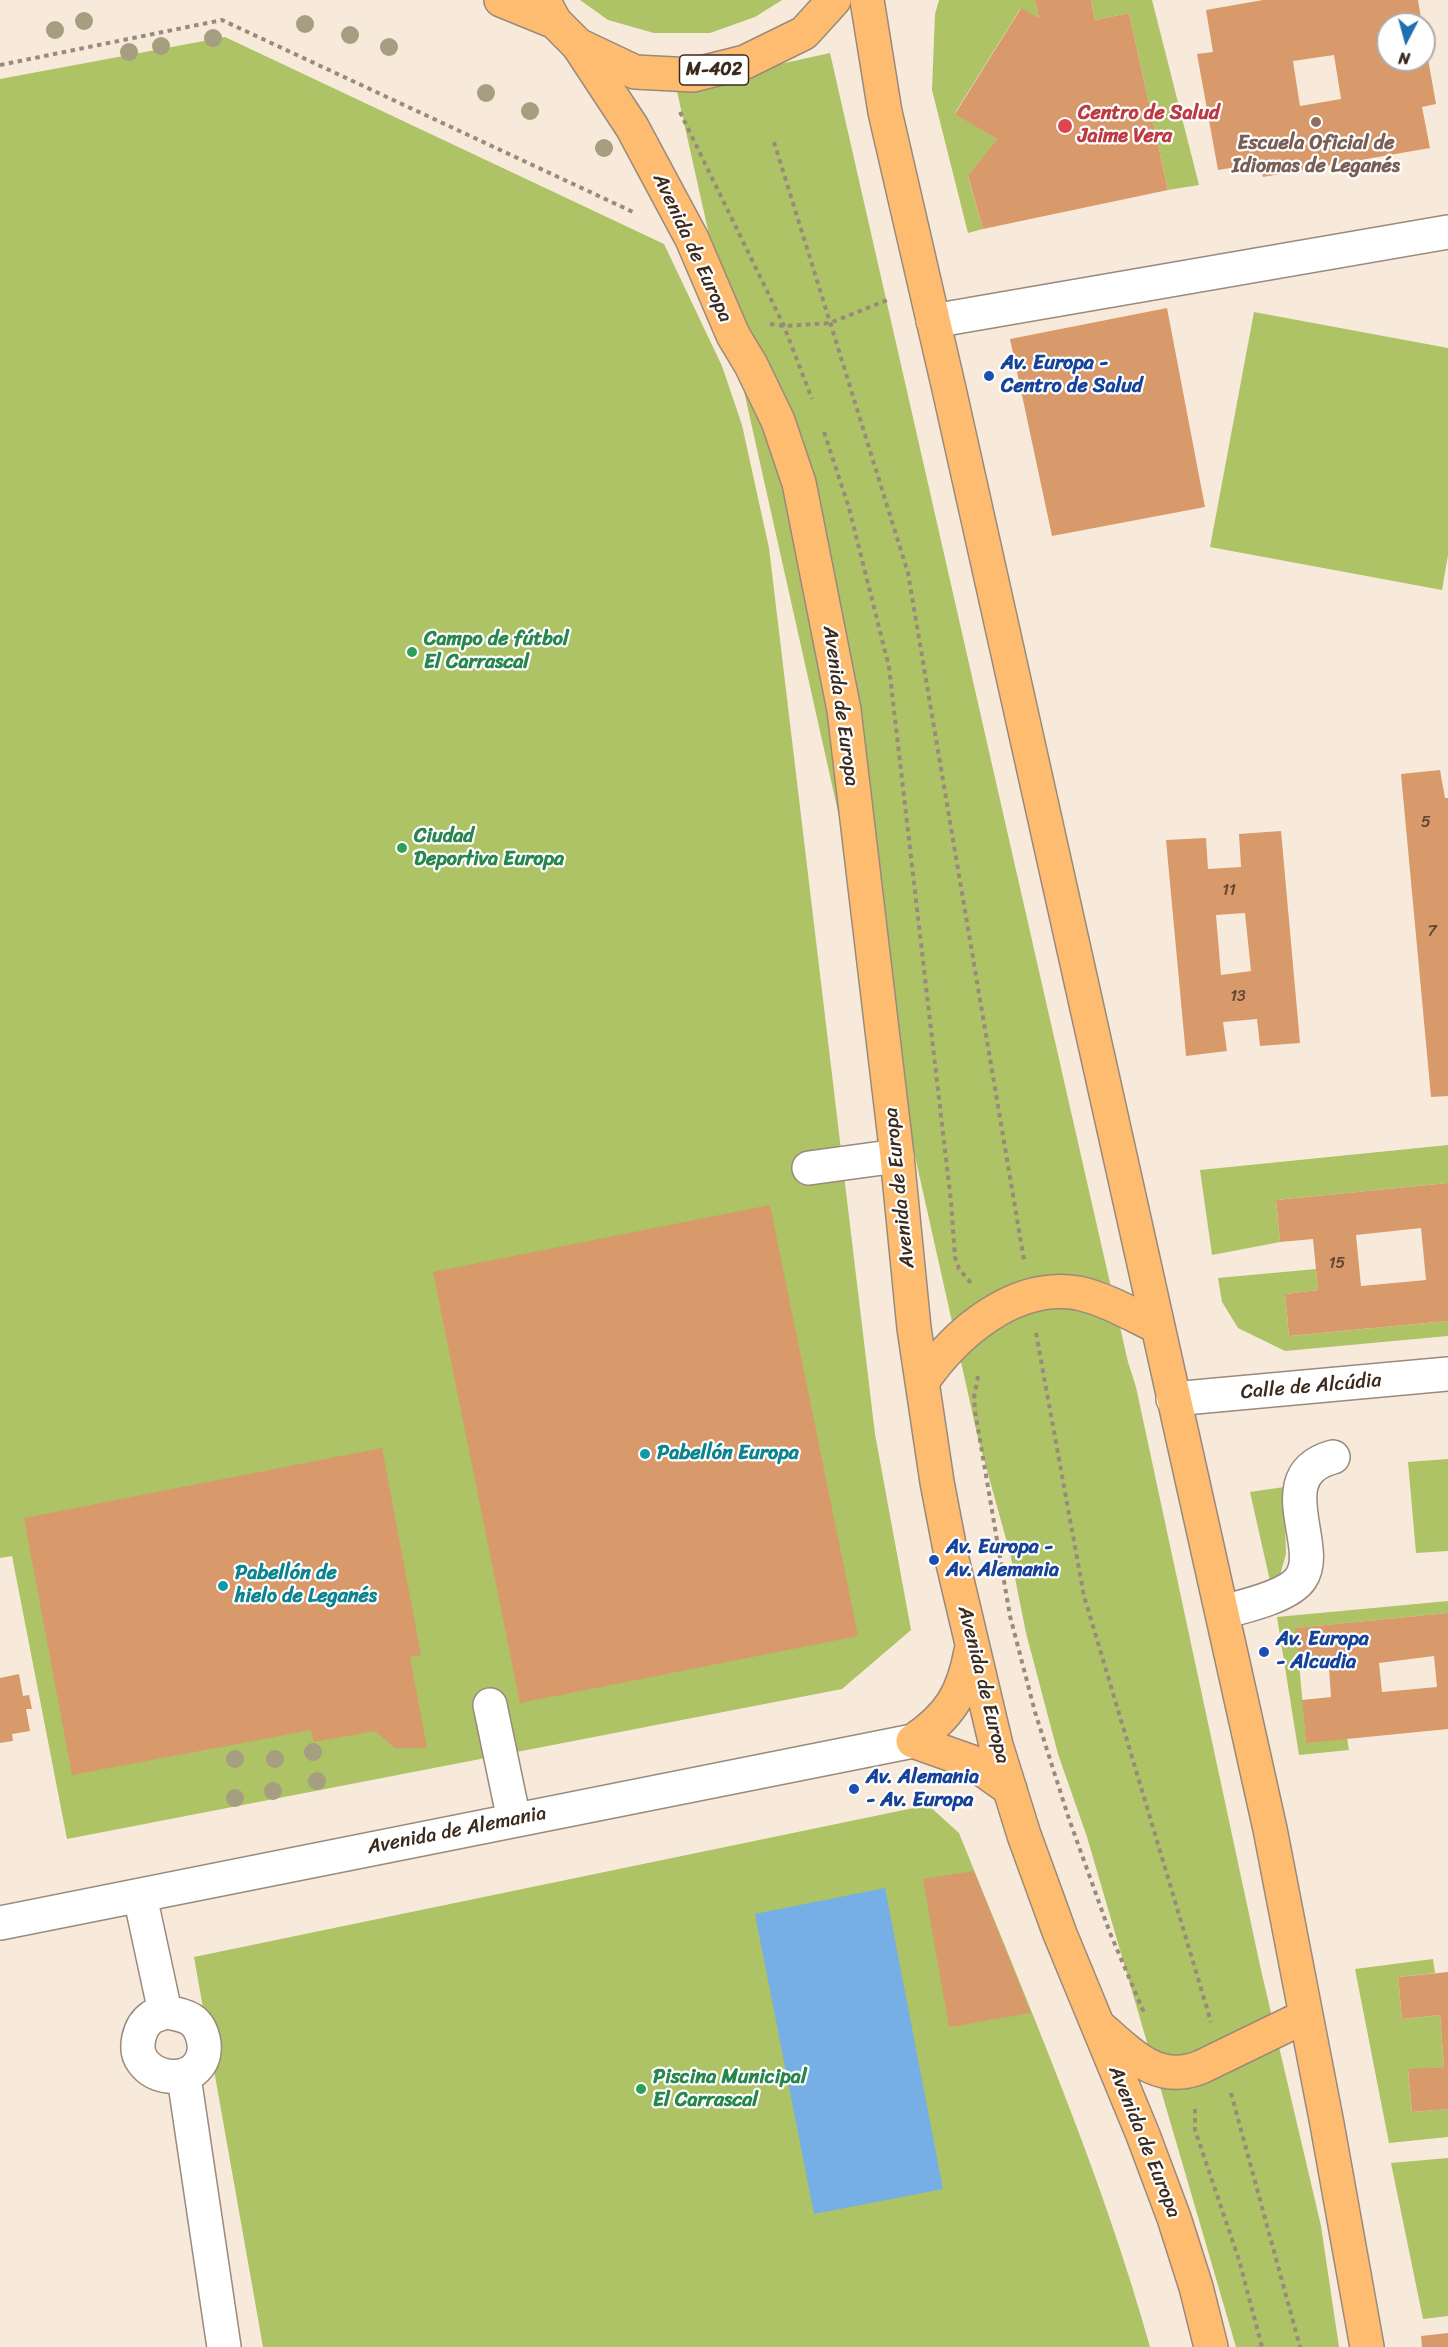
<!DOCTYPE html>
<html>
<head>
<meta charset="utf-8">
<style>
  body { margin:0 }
  #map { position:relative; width:1448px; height:2347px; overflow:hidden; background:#f8eada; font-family:Sriracha,sans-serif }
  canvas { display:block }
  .north { position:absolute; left:1376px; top:12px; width:60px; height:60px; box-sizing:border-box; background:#fff; border:2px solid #b1aaa5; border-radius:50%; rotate:186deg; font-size:16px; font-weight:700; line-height:24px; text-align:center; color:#3b2a1e }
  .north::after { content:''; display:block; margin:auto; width:21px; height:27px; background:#1f6fb2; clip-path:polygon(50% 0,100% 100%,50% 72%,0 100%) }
</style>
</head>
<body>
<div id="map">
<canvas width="1448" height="2347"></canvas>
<div class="north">N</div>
</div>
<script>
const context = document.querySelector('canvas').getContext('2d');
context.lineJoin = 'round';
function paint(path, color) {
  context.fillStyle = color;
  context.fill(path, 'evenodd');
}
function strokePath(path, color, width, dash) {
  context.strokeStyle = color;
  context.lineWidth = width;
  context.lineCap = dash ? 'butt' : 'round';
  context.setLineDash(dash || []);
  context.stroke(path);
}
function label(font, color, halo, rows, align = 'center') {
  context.font = font + ' Sriracha,sans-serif';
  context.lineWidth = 4.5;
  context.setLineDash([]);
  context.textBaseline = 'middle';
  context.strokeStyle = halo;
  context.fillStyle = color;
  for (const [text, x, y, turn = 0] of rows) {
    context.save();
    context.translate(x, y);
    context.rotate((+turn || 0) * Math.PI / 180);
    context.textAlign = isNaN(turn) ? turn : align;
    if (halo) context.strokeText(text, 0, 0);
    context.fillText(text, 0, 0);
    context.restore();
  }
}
paint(new Path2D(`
  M580,0H782L755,17L710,33H654L608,20Z
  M939,0H1035L1039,18L1020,9L955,113L997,139L968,177L983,229L968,233L932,90L935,14Z
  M1091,0H1152L1199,185L1168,190L1129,13L1095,20Z
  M225,37L664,244L722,366L742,425L769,548L875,1434L911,1630L842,1689L67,1839L12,1556L0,1558V79Z
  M830,53L1128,1362L1136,1387L1261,1970L1321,2226L1339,2347H1236L1087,1837L1058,1754L1026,1633L1010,1553L978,1438L676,87Z
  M1254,312L1448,348V555L1442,590L1210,547Z
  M1448,1145V1183L1276,1200L1280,1242L1212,1255L1200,1170Z
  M1316,1269L1318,1290L1285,1294L1289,1336L1448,1321V1336L1285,1351L1238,1328L1222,1302L1218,1278Z
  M1448,1459V1551L1416,1553L1408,1462Z
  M1284,1487L1286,1554L1280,1575L1270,1581L1250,1492Z
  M1448,1601V1613L1296,1628L1306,1742L1347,1738L1349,1750L1299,1755L1277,1617Z
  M928,1805L959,1833C1027,2002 1101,2171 1150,2347H263L194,1957Z
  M1433,1959L1435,1973L1398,1977L1402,2019L1440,2015L1444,2067L1408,2070L1412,2112L1448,2109V2137L1389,2143L1355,1969Z
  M1448,2158V2316L1423,2319L1391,2163Z`), '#aec266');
paint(new Path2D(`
  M885,1888L943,2189L814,2214L755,1914Z`), '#76aee6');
paint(new Path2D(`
  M1035,0H1091L1095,20L1129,13L1168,190L983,229L968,176L997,139L955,114L1021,8L1039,18Z
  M1263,0H1418L1422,24H1388V60H1424L1425,42L1436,104L1422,107L1430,148L1263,177L1260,163L1218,170L1197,54L1213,52L1206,10ZM1334,55L1341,99L1300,106L1293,61Z
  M1167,308L1205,507L1052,536L1010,339Z
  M1440,770L1445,798H1448V1096L1431,1097L1401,774Z
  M1281,831L1300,1043L1260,1046L1257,1019L1223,1022L1227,1051L1186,1056L1166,840L1206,838L1208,869L1241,867L1239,834ZM1245,913L1251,971L1221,975L1216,915Z
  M1448,1183V1321L1289,1336L1285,1294L1318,1290L1313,1239L1280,1242L1276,1200ZM1421,1228L1426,1280L1361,1286L1356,1235Z
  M770,1205L858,1636L520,1703L433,1272Z
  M382,1448L421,1655L410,1657L427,1748H395L375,1731L314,1742L311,1730L72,1775L24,1518Z
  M1448,1613V1729L1306,1743L1302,1700L1331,1697L1329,1668L1300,1670L1295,1628ZM1434,1656L1437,1687L1382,1692L1379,1663Z
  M19,1674L23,1696L29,1695L32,1709H26L30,1731L12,1734L13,1741L0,1743V1678Z
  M974,1871L1031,2013L949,2027L923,1879Z
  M1448,1972V2109L1412,2112L1408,2069L1444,2067L1440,2015L1402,2019L1398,1977Z
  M1448,2333V2347H1422L1421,2336Z`), '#d89a6a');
const minor = new Path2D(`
  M933,321L1448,232
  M809,1168L897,1156
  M1173,1399L1448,1374
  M1222,1612C1242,1607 1290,1596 1301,1578C1323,1546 1267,1475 1333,1457
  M490,1705L514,1820
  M140,1896L165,2012
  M0,1923L913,1741
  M165,2012C187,2015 200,2019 204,2043C205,2053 203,2061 196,2068C182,2082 155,2078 143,2062C133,2049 139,2026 152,2017C156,2015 161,2014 165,2012Z
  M184,2077L224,2347`);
const major = new Path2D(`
  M867,0L885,112L949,389L1270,1829L1327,2124L1367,2347
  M578,45L632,127L692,239L733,335L751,365L778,421L799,483L844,710L897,1156L914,1328L937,1482L951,1555L996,1745L1024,1835L1060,1934L1143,2135L1174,2218L1196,2287L1211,2347
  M922,1382C955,1334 1014,1282 1078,1293C1106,1299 1133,1315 1158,1327
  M913,1741C950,1716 963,1694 971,1651
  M913,1741L972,1762L1010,1789
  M1101,2028C1131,2054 1158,2085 1201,2067L1306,2016`);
const highway = new Path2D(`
  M501,0L555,22
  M543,0L555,22L578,45L635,72L693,75L745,62L804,33L834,0`);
strokePath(minor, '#9a8a7c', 36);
strokePath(major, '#9a8a7c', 36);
strokePath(highway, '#9a8a7c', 36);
strokePath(new Path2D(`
  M0,65L222,20L633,212
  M680,112L784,326L812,399
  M774,142L908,573L1024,1260
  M770,324L784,326L830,323L890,299
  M824,432L849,508L889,667L951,1202L955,1257L959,1269L971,1283
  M1036,1333L1084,1596L1211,2022
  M978,1376L974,1398L975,1411L1010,1616L1035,1712L1069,1819L1110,1933L1145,2015
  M1231,2093L1300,2347
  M1195,2109V2130L1239,2260L1262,2347`), '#9a8a7c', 4, [4.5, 4.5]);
strokePath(minor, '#fff', 33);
strokePath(major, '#fdbc70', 33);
strokePath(highway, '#fdbc70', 33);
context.fillStyle = '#a69e80';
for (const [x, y] of [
  [84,21],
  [305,24],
  [55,30],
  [350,35],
  [213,38],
  [161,46],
  [389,47],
  [129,52],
  [486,93],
  [530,111],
  [604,148],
  [313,1752],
  [235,1759],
  [275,1759],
  [317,1781],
  [273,1791],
  [235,1798]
]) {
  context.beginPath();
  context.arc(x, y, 9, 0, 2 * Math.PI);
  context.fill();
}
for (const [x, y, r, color] of [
  [1316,122,6,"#8d6e63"],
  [1065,126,8,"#e0444e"],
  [989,376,6,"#1a4fb4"],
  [412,652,6,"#2e9e5b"],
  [402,848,6,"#2e9e5b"],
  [645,1454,6,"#0f9aa8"],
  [934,1560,6,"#1a4fb4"],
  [223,1586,6,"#0f9aa8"],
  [1264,1652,6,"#1a4fb4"],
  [854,1789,6,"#1a4fb4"],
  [641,2089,6,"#2e9e5b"]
]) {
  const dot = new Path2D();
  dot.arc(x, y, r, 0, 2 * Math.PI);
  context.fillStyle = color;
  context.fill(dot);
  strokePath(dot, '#fff', 2);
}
label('16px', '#624631', null, [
  ["5",1426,823],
  ["11",1229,891],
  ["7",1432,932],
  ["13",1238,997],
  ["15",1337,1264]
]);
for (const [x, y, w] of [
  [714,70,69]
]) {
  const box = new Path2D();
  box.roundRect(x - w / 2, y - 15, w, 30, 4.5);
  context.fillStyle = '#fff';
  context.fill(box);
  strokePath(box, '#3b2a1e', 1.5);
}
label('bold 18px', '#3b2a1e', null, [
  ["M-402",714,70]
]);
label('bold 20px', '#be3a42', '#fff', [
  ["Centro de Salud",1078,114],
  ["Jaime Vera",1078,137]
], 'left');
label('bold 20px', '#785e54', '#fff', [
  ["Escuela Oficial de",1316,144],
  ["Idiomas de Leganés",1316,167]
]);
label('20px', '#3b2a1e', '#fff', [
  ["Avenida de Europa",692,248,65],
  ["Avenida de Europa",840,706,82],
  ["Avenida de Europa",900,1188,-96],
  ["Calle de Alcúdia",1311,1387,-5],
  ["Avenida de Europa",983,1685,76],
  ["Avenida de Alemania",457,1831,-11],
  ["Avenida de Europa",1144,2142,68]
]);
label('bold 20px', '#164399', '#fff', [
  ["Av. Europa -",1001,364],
  ["Centro de Salud",1001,387],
  ["Av. Europa -",946,1548],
  ["Av. Alemania",946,1571],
  ["Av. Europa",1276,1640],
  ["- Alcudia",1276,1663],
  ["Av. Alemania",866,1778],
  ["- Av. Europa",866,1801]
], 'left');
label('bold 20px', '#27864d', '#fff', [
  ["Campo de fútbol",424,640],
  ["El Carrascal",424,663],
  ["Ciudad",414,837],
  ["Deportiva Europa",414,860],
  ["Piscina Municipal",653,2078],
  ["El Carrascal",653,2101]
], 'left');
label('bold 20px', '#0d838f', '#fff', [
  ["Pabellón Europa",657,1454],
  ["Pabellón de",235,1574],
  ["hielo de Leganés",235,1597]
], 'left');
</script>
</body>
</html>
